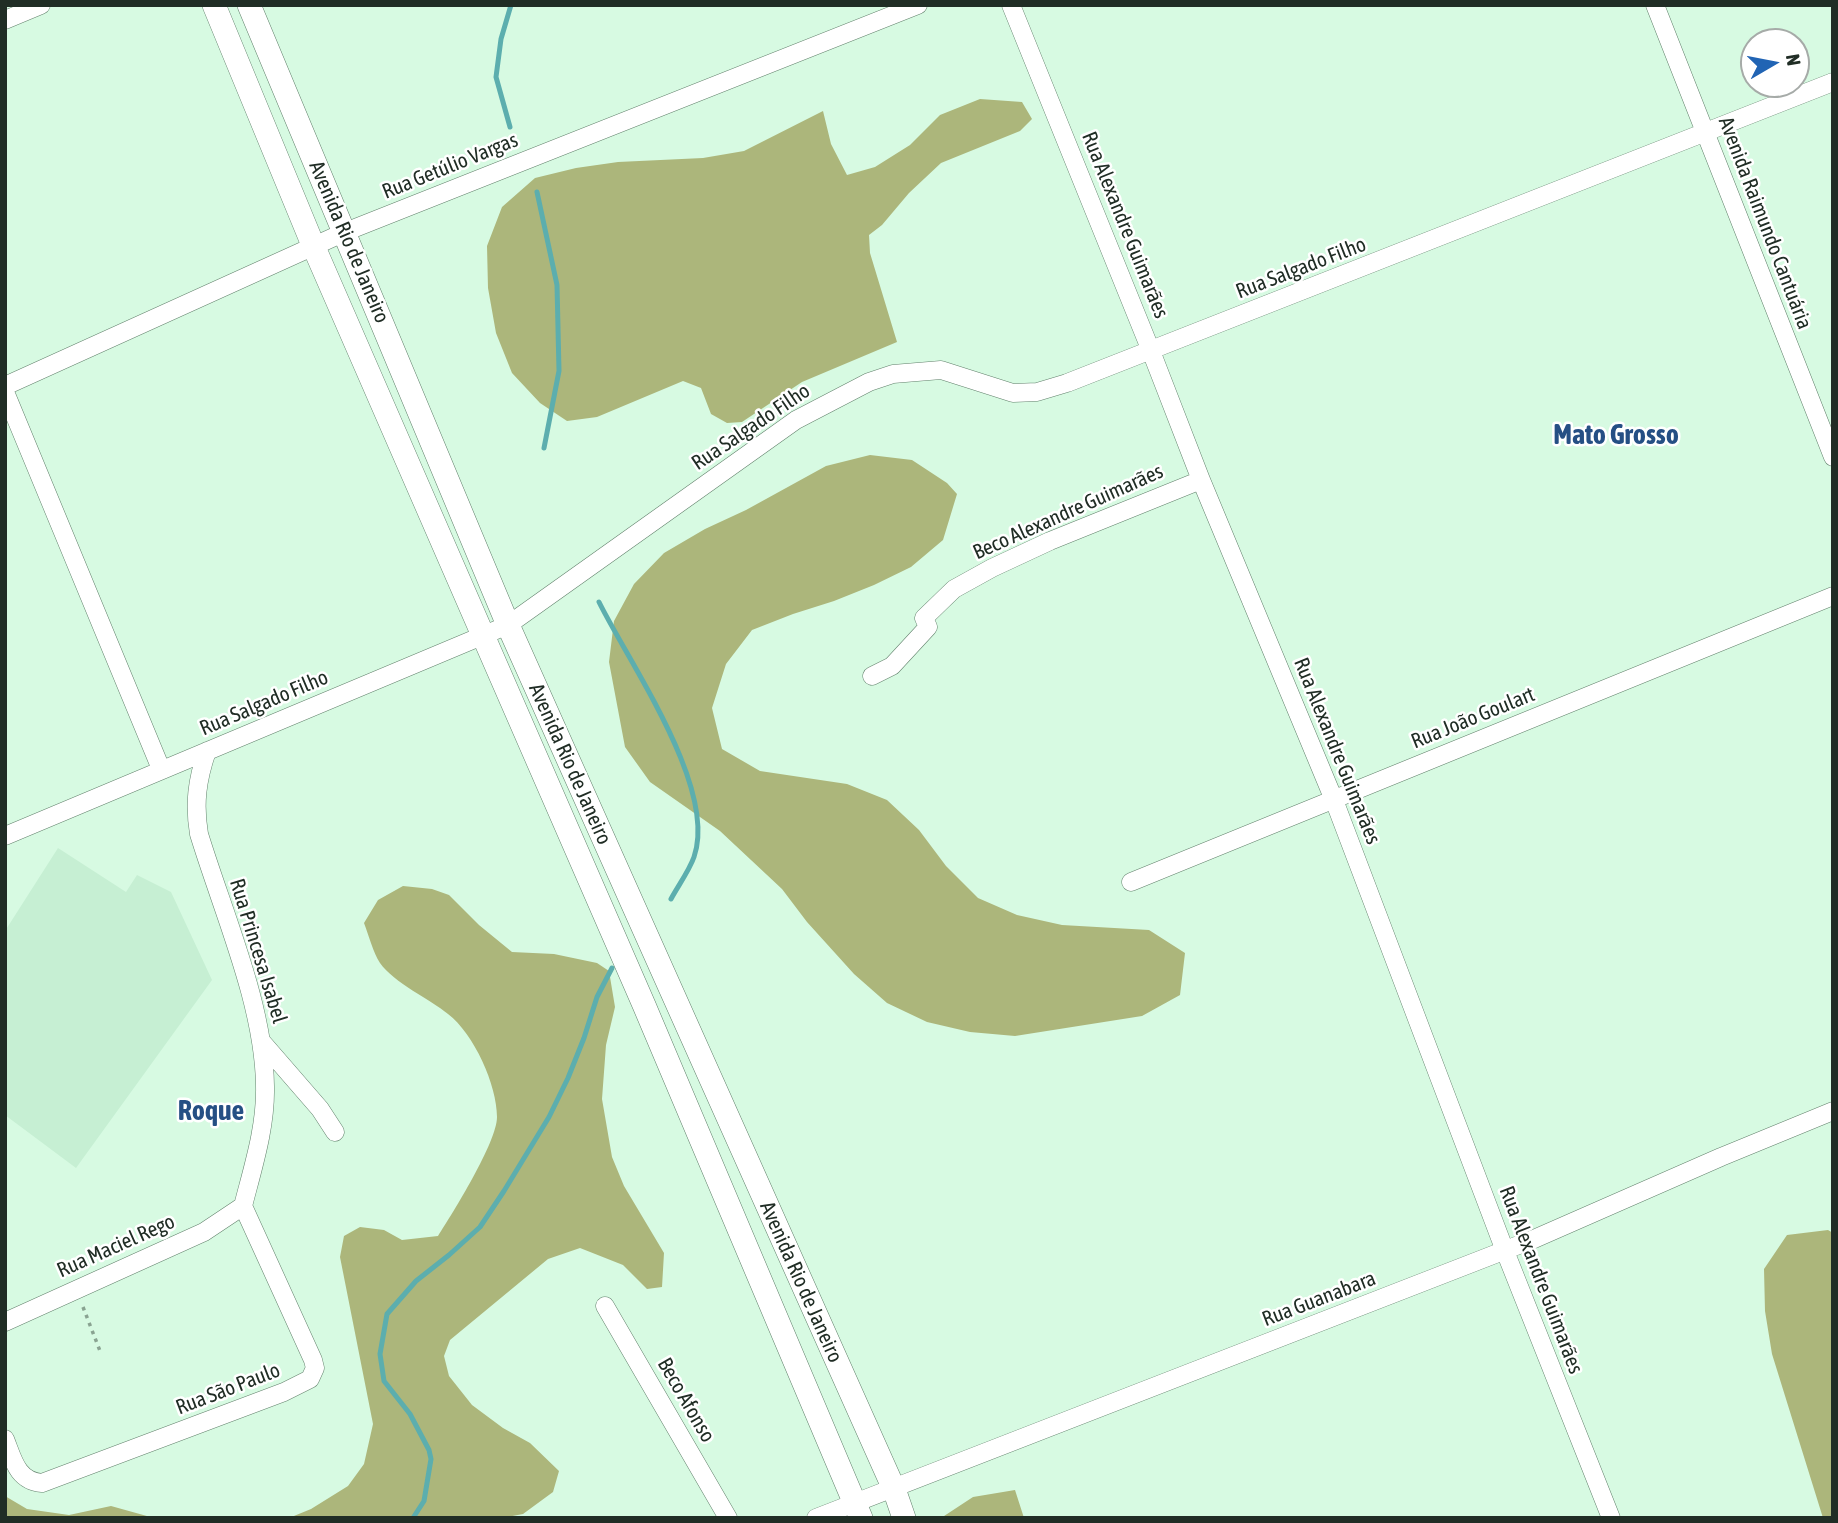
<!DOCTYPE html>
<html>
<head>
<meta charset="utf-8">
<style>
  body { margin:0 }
  #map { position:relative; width:1838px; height:1523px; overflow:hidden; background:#d7fae2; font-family:"Asap Condensed",sans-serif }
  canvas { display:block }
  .frame { position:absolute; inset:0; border:7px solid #202d25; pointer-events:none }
  .north { position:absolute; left:1740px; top:28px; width:70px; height:70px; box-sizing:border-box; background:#fff; border:2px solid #a6aba8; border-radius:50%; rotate:80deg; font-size:19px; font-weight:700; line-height:28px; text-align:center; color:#202d25 }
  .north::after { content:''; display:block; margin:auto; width:24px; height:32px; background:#2164b4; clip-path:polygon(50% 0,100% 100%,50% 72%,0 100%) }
</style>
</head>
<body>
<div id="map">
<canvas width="1838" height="1523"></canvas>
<div class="frame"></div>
<div class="north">N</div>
</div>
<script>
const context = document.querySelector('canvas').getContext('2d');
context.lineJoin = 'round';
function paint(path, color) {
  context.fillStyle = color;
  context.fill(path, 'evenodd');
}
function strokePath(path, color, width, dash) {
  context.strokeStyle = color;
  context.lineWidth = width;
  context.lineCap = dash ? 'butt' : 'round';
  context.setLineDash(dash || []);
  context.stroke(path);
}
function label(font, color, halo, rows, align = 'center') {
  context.font = font + ' "Asap Condensed",sans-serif';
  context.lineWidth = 5;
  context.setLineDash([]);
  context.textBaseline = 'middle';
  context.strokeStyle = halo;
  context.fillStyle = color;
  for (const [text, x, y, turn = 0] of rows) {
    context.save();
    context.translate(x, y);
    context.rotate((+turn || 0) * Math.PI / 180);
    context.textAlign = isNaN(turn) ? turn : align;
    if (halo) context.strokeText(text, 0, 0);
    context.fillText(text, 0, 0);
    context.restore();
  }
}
paint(new Path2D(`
  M58,848L126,892L137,875L171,892L212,980L76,1168L5,1115V931Z`), '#c6efd3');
paint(new Path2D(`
  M980,99L1022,102L1032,119L1020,131L941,163L909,193L882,225L869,235L870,253L897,342L802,382L742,422L727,423L711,414L701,388L683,381L597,417L567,421L540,403L512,373L496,333L488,288L487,246L502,207L535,178L576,168L618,162L703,158L744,151L823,111L831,144L847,175L875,167L910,145L940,115Z
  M870,455L912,460L947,483L957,494L943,540L911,567L874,585L834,601L793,614L752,630L726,664L712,708L722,749L760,771L847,784L887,800L919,830L946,866L978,898L1017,915L1062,925L1149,930L1185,953L1180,995L1142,1016L1015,1036L970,1032L927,1022L887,1003L854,974L807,922L782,889L720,831L650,782L625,747L609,662L614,621L634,584L664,553L705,529L746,510L826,466Z
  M403,886L432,889L449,895L479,925L512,952L554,954L597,963L609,971L615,1007L606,1045L602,1099L612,1157L624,1186L664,1253L662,1287L647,1289L623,1265L580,1248L548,1259L450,1340L444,1356L449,1376L472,1405L503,1428L530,1443L559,1471L553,1492L523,1514L502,1518H289L311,1509L348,1486L364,1464L373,1424L340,1257L344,1236L360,1227L384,1230L402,1240L438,1236C453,1213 497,1142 497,1117C497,1085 474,1034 448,1014C430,999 394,983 380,963C373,952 369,936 364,923L378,900Z
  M1828,1230L1833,1233V1518H1823L1772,1354L1765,1311L1764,1269L1787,1235Z
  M1015,1490L1024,1518H941L973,1497Z
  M5,1496L27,1509L69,1515L111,1506L154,1518H5Z`), '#acb67b');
strokePath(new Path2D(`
  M510,127L496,77L501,39L511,5
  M537,192L557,285L559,371L544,448
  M599,602C629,663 718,788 694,857C689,871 678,886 671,899
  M413,1518L424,1501L431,1459L429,1450L410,1414L384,1381L380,1354L387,1314L416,1281L449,1255L480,1227L504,1191L549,1117L568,1078L584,1038L597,997L612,968`), '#5caeae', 5);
const minor = new Path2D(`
  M1011,5L1151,351L1201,480L1334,800L1505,1251L1611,1518
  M1655,5L1833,457
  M5,20L41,5
  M5,386L345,232L918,5
  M5,392L161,769
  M872,676L892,666L928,627L924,618L954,589L992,568L1050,541L1201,480
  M207,751C197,780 194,804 199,834C223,913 264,1004 265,1086C266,1127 253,1167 243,1206
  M5,836L508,625L796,420L869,382L893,374L941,370L1013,393L1037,392L1067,383L1833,82
  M1131,882L1833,596
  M261,1041L320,1109L335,1132
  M605,1306L728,1518
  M5,1322L204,1232L243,1206
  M5,1439C13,1459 17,1481 42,1483L284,1392L310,1379L315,1368L313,1360L243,1206
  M816,1518L1534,1239L1721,1157L1833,1111`);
const major = new Path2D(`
  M214,5L313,245L644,1005L861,1518
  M249,5L508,625L894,1489L904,1518`);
strokePath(minor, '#62816c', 19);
strokePath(major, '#62816c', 24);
strokePath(new Path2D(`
  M83,1307L100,1351`), '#89a391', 3.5, [3.5, 5]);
strokePath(minor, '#fff', 18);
strokePath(major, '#fff', 23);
label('21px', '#202d25', '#fff', [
  ["Rua Getúlio Vargas",450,166,-22],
  ["Avenida Raimundo Cantuária",1765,223,69],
  ["Rua Alexandre Guimarães",1125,225,68],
  ["Avenida Rio de Janeiro",349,242,67],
  ["Rua Salgado Filho",1301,268,-21],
  ["Rua Salgado Filho",751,427,-34],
  ["Beco Alexandre Guimarães",1068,512,-24],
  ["Rua Salgado Filho",264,703,-23],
  ["Rua João Goulart",1473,718,-22],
  ["Rua Alexandre Guimarães",1337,751,68],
  ["Avenida Rio de Janeiro",570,764,66],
  ["Rua Princesa Isabel",258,951,73],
  ["Rua Maciel Rego",116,1246,-24],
  ["Rua Alexandre Guimarães",1541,1280,69],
  ["Avenida Rio de Janeiro",801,1282,66],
  ["Rua Guanabara",1319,1299,-21],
  ["Rua São Paulo",228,1389,-21],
  ["Beco Afonso",686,1400,60]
]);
label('bold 28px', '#254f84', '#fff', [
  ["Mato Grosso",1616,435],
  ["Roque",211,1111]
]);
</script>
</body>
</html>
